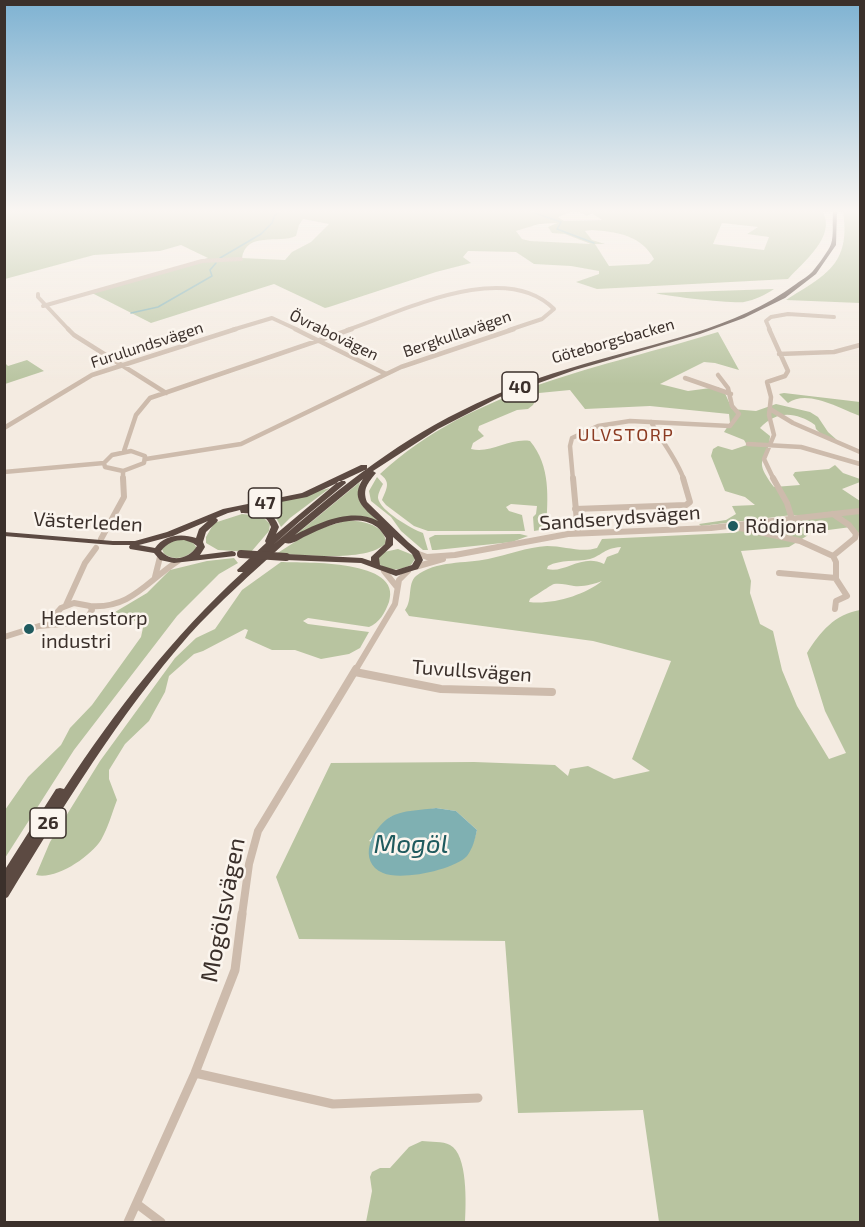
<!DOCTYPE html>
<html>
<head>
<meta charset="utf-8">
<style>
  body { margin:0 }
  #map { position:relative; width:865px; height:1227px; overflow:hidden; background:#f4ebe1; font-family:"Exo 2",sans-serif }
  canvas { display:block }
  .frame { position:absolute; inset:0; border:6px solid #3b302b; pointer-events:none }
</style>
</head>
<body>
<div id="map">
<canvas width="865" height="1227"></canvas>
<div class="frame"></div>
</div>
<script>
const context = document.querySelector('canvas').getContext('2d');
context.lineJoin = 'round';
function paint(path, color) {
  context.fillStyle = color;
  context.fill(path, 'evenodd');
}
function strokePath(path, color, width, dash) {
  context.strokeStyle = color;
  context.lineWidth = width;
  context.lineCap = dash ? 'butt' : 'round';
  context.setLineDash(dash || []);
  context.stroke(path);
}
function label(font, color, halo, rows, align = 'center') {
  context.font = font + ' "Exo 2",sans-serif';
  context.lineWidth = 5;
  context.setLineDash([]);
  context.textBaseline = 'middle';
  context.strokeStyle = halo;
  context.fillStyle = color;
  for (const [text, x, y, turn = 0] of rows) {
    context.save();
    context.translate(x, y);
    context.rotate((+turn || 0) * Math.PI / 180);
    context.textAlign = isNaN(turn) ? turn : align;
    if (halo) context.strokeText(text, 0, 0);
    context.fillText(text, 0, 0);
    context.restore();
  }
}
paint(new Path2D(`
  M4,212H571L558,217L564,221L602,220L592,213L587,216L580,212H823C836,237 803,262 788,279L597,289L576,282L599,274V271L571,266L534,264L516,252L468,251L463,257L471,263L436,272L329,307L325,308L274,284L151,323L92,293L208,258L181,245L160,251L94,255L5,279ZM303,219L329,224L311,242L292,252L285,260L242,258C246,231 279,244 296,236L299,225ZM557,223L548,227L552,233L565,234L591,244L530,241L522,239L516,231L539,224ZM722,223L758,227L747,234L769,237L764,250L713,244ZM592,230C617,232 641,235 654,259L649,264L609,266L595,244H605L592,240L585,231Z
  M843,212H860V303L786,300C825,275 851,265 843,212Z
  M774,289C765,295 755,300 744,302C737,304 662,296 656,293Z
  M718,332L739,370L715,363L704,362L660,384L688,391L718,387L724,391L732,409L756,411L776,404L810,412L818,417L828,432L837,440L821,434L816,429L815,425C796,412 777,410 760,428L770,436C768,464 751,456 774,487L800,485L793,475L795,472L829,469L835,465L843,473L860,479V482L842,489L860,501V534L851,527L813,532L789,547L741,551L751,581L750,593L760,624L773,631L782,670L797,706L829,759L846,753L825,711L807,653C820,632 835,614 860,610V1222H659L643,1110L518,1113L505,941L299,939L276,877L331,763L474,762L555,765L568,776L570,769L588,766L614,779L650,771L632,759L671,661L593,641L409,616L405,610C413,600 407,584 416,576C436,560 465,564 488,559C507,555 527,547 547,546C565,546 581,553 597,548L602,539L729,533L765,526H778L801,516L792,515L701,526L699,524L726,520L736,514L732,506L755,505L745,497L725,491L711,456L713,449L718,446L732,450L747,445L744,440L724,432L730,423L729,414L650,406L585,409L570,390L539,393L533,405L528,409L517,410L479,426L478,430L484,436L473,443L471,449C491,454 508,438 530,441C551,466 548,498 546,529L534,531L533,517L536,514L537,506L511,504L506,507L509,511L522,515L525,531H428L414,526L386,505L382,500C387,488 391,482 380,474C473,388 602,368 718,332ZM621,547L618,553L607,557L604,564C582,553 565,574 547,569L548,566C561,559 576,562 590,559C603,555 604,548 621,547ZM602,581C585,595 552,605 529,602L530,599C535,596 551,585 554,584C561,583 567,585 574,586C584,587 594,584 602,581ZM436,808L456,811L477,830C472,849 467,859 448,865L369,841L390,817Z
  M27,360L44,371L5,384V363L8,366Z
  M784,393L860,402V416C839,408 807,389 788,403L779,394Z
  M377,477L383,484C381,488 378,493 378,498C380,511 412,529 423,533L428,550H423L401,531L391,517L371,501L369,491Z
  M360,482C354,504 364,507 379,522L347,517L293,537Z
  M330,488L290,518L281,527L275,516L252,508Z
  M242,514L262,516L270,524L269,531L251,552L218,550L206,543V537L214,523Z
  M345,521C360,520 385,524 386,543C367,563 304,554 276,554L312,531Z
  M520,534L528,536L512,542L436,550H432L429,538L435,535Z
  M179,539L191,540L197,548C187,557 177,562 164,554L162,549L167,544Z
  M398,549L413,555L415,559L411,565C400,570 390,572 379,564L378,558L384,552Z
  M234,558L238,563L219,574L177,616L74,750L5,858V810L28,777L61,745L70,728L92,705L141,637L144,623L110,615L147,593L170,570L207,561Z
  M281,562C305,563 403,559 389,602C385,613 379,623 369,627L308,618L303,621L308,624L369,632L360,648L349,654L321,659L295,650H272L245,638L248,630L245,629L203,651L194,654L169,676L165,692L149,721L125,744L109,770V779L117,800C112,813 108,828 101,840C90,857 56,880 36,875L50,842L100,761L175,658L196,638L215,629L242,590Z
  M422,1141C430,1142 443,1141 450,1145C468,1154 466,1205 465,1222H366L372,1191L370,1177L372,1172L380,1168H390L409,1147Z`), '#b8c4a0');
paint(new Path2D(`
  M436,808L456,811L477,830C475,839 473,848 467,856C454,870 401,881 383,873C357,862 371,829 390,817C402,810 422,810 436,808Z`), '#7fb0b2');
strokePath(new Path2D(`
  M532,212L561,222L557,229L594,243
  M220,258L261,234L272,223L275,215L280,212
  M131,313L158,307L212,276L210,270L216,263`), '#7fb0b2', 1.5);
strokePath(new Path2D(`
  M38,294V297L69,330
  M43,306L202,261L241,259
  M232,330L272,318L298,330
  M347,330C403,311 505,259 554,309L542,319L509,330
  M770,330L766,321L771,317L788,314L834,317`), '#cdbbac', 4);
strokePath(new Path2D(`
  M68,329L74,335L166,393
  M295,329L386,374
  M769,329L788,371L785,376L767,382L771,397L769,415L774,435L764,459L774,480
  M779,354L834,352L860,345
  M685,378L731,394
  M770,409L793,423L860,452
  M651,422C662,442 677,459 684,480
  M4,428L92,375L236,329
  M748,444L801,447L860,464
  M124,451L136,415L150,398L352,329
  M131,451L145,456L144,463L123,471L105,467L104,463L112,455Z
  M146,459L241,444L401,367L514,329
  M123,471V480
  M4,472L104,463
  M573,480L570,446L572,438L598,426L630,421L730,426L739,414L732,406L728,388L718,375`), '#cdbbac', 4.5);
strokePath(new Path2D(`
  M573,478L578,533
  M773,478L787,503L792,519
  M575,509L686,505L690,502L683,478
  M833,514L849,525L856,534L855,538L833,556
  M740,528L800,541L833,556L836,562V579L847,596L836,601L835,609
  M101,539L124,497L123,478
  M416,553L427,557L455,555L568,534L711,528L860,511
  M415,567L443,559
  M384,571L397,587
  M779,573L836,578
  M155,577L160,557
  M74,603L90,606L92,610C85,625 70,627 56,620L55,615L61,608Z
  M66,605L85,563L96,548
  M90,606C131,609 147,581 178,561
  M4,637L39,626L62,624
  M355,671L395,604L399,580L408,571`), '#cdbbac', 6);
strokePath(new Path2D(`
  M355,672L441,689L552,692
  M242,915L249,864L258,831L356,669`), '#cdbbac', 8);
strokePath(new Path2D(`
  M195,1073L333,1104L478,1098
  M137,1204L161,1222
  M128,1222L195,1073L235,970L242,914`), '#cdbbac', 9);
paint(new Path2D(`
  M833,212H837L836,245L816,274L785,298L744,318L700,334L575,370L500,397L438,429L373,471L376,473C368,483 362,489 367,502L408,542L419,551L423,560L418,569L396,576L361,563L286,560L282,557L286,554L362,558L371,561V557L385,544L386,538C383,534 381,530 377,527C357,512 326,526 306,536C299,539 293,545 285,543C252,573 219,602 189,635C119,715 63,807 8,897L4,899V871L56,789L60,788L64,789C116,710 173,636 243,572H238L237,570L266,543L265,541L271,527C266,512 254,514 241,513L240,510L228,513L216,518L218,520L217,522L206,532L203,542L205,547L200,555L232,551L235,552L236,554L235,556L174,563L160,560L154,553L130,549L129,547L130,545H113L4,536V532L113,541H135L167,532L223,509L302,493L361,465H367V469L307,497L250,508C264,509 274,513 279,527L276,534L339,481H345L346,483L300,521L273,545C331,495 391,445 461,411C500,391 542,376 584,364C654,343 736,329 796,284C801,280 809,276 813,271C818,265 829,250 831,244C834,235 832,222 833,212ZM363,479C350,498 363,508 378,521C352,507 318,523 295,535ZM208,521L199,529L196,538C181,533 164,535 155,548L139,545L173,536ZM393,537L412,554L415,560L412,565L396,570L380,565L379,558L393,545ZM184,540L193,543L197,546C189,559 172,563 161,551C167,543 175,540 184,540Z`), '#5c4a42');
strokePath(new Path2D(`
  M241,554L286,557`), '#5c4a42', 8);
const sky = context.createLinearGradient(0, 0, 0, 384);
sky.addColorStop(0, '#7eb2d2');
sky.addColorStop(0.55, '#faf6f2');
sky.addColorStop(1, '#faf6f200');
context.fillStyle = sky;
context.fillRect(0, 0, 865, 384);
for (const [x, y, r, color] of [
  [733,526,6,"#1f5a5e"],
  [29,629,6,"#1f5a5e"]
]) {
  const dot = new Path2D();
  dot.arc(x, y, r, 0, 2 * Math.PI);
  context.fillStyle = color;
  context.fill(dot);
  strokePath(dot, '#fbf5ee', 2);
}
label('16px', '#3b302b', '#fbf5ee', [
  ["Bergkullavägen",457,334,-19],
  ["Övrabovägen",334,335,26],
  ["Göteborgsbacken",613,341,-16],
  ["Furulundsvägen",147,345,-18]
]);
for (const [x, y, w] of [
  [520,387,36],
  [265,503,33],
  [48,823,36]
]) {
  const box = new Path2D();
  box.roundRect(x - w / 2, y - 15, w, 30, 4.5);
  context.fillStyle = '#fbf5ee';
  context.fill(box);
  strokePath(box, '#3b302b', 1.5);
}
label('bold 18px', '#3b302b', null, [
  ["40",520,387],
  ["47",265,503],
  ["26",48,823]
]);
context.letterSpacing = '1.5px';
label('18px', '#8c3b22', '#fbf5ee', [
  ["ULVSTORP",626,435]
]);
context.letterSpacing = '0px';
label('20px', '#3b302b', '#fbf5ee', [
  ["Sandserydsvägen",620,518,-4],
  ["Västerleden",88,522,3],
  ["Tuvullsvägen",472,671,4]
]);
label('20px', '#3b302b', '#fbf5ee', [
  ["Rödjorna",745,526],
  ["Hedenstorp",41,618],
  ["industri",41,641]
], 'left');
label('24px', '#3b302b', '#fbf5ee', [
  ["Mogölsvägen",223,910,-79]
]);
label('italic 26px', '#1f5a5e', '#fbf5ee', [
  ["Mogöl",411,844]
]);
</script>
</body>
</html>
